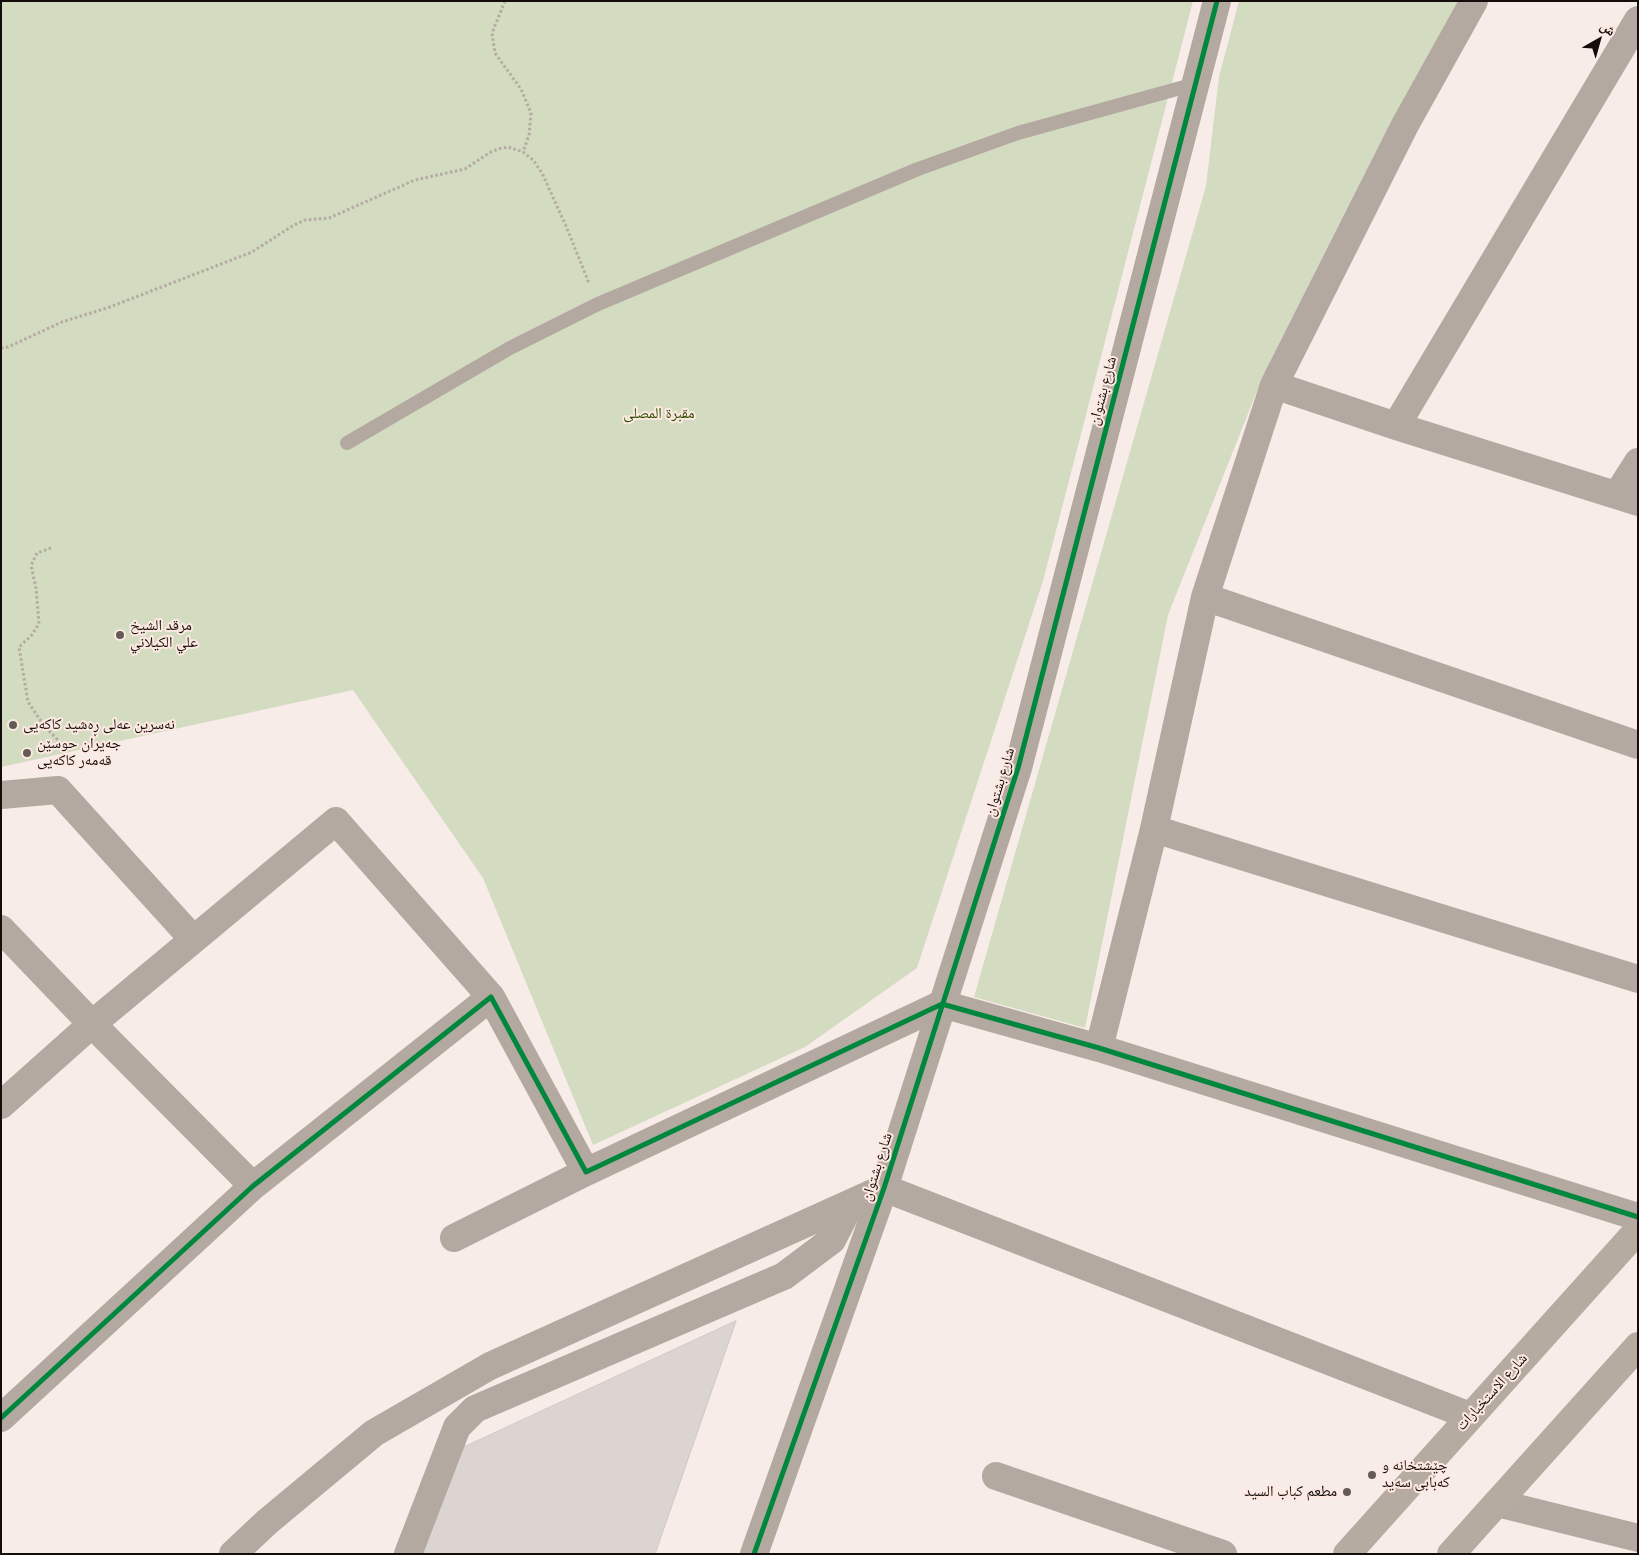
<!DOCTYPE html>
<html>
<head>
<meta charset="utf-8">
<style>
  body { margin:0 }
  #map { position:relative; width:1639px; height:1555px; overflow:hidden; background:#f7ece8; font-family:"IBM Plex Sans","Noto Naskh Arabic",sans-serif }
  canvas { display:block }
  .frame { position:absolute; inset:0; border:2px solid #140d0b; pointer-events:none }
  .north { position:absolute; left:1574px; top:15px; width:50px; height:50px; -webkit-text-stroke:4px #fde9e2; paint-order:stroke; rotate:38deg; font-size:14px; font-weight:700; line-height:20px; text-align:center; color:#140d0b }
  .north::after { content:''; display:block; margin:auto; width:18px; height:22px; background:#140d0b; clip-path:polygon(50% 0,100% 100%,50% 72%,0 100%) }
</style>
</head>
<body>
<div id="map">
<canvas width="1639" height="1555"></canvas>
<div class="frame"></div>
<div class="north">ش</div>
</div>
<script>
const context = document.querySelector('canvas').getContext('2d');
context.lineJoin = 'round';
function paint(path, color) {
  context.fillStyle = color;
  context.fill(path, 'evenodd');
}
function strokePath(path, color, width, dash) {
  context.strokeStyle = color;
  context.lineWidth = width;
  context.lineCap = dash ? 'butt' : 'round';
  context.setLineDash(dash || []);
  context.stroke(path);
}
function label(font, color, halo, rows, align = 'center') {
  context.font = font + ' "IBM Plex Sans","Noto Naskh Arabic",sans-serif';
  context.lineWidth = 4;
  context.setLineDash([]);
  context.textBaseline = 'middle';
  context.strokeStyle = halo;
  context.fillStyle = color;
  for (const [text, x, y, turn = 0] of rows) {
    context.save();
    context.translate(x, y);
    context.rotate((+turn || 0) * Math.PI / 180);
    context.textAlign = isNaN(turn) ? turn : align;
    if (halo) context.strokeText(text, 0, 0);
    context.fillText(text, 0, 0);
    context.restore();
  }
}
paint(new Path2D(`
  M1,1H1193L1043,581L917,968L805,1047L593,1145L483,878L353,690L1,767Z
  M1239,1H1461L1257,391L1168,615L1085,1028L974,997L1206,186L1219,77Z`), '#d3dbc0');
const building = new Path2D(`
  M736,1321L655,1554H423L460,1449Z`);
paint(building, '#dcd4d0');
strokePath(building, '#cec7c3', 1);
strokePath(new Path2D(`
  M505,1L492,33L495,53L521,89L531,113L529,135L523,152
  M1,348L8,347L62,322L110,307L252,252L294,225L305,220L329,218L415,180L465,169L489,153L498,149L508,147L523,152L533,160L542,173L566,226L589,283
  M51,548L37,553L31,566L36,588L39,624L31,636L19,647L28,702L45,727L60,742L65,761`), '#b4aba3', 3, [2.5, 2.5]);
strokePath(new Path2D(`
  M347,443L510,348L598,304L918,169L1018,133L1195,84`), '#b4a9a0', 14);
strokePath(new Path2D(`
  M1274,385L1396,426L1638,502
  M1396,426L1638,20
  M1617,495L1638,462
  M1205,597L1638,745
  M1,795L58,790L193,939
  M1154,829L1638,979
  M1,929L92,1024L253,1186
  M1099,1048L1154,829L1205,597L1274,385L1405,125L1474,1
  M1,1105L92,1024L336,821L491,997
  M454,1238L586,1172
  M1,1418L253,1186L491,997L586,1172L942,1004L1099,1048L1638,1217
  M996,1476L1223,1554
  M1497,1503L1638,1538
  M233,1554L267,1522L374,1433L490,1366L884,1188L1470,1416
  M408,1554L457,1427L475,1409L784,1276L832,1240L851,1203`), '#b4a9a0', 28);
strokePath(new Path2D(`
  M754,1554L884,1188L1018,768L1217,1`), '#b4a9a0', 28);
strokePath(new Path2D(`
  M1347,1554L1638,1230
  M1451,1554L1638,1346`), '#b6aba1', 28);
strokePath(new Path2D(`
  M1,1418L253,1186L491,997L586,1172L942,1004L1099,1048L1638,1217
  M754,1554L884,1188L1018,768L1217,1`), '#00873e', 5);
for (const [x, y, r, color] of [
  [120,635,5,"#635b58"],
  [13,725,5,"#635b58"],
  [27,753,5,"#635b58"],
  [1372,1475,5,"#635b58"],
  [1347,1492,5,"#635b58"]
]) {
  const dot = new Path2D();
  dot.arc(x, y, r, 0, 2 * Math.PI);
  context.fillStyle = color;
  context.fill(dot);
  strokePath(dot, '#fde9e2', 2);
}
label('15px', '#140d0b', '#fde9e2', [
  ["شارع بشتوان",1103,391,-75],
  ["شارع بشتوان",1000,782,-73],
  ["شارع بشتوان",877,1167,-72],
  ["شارع الاستخبارات",1492,1392,-48]
]);
label('15px', '#2d4b00', '#fde9e2', [
  ["مقبرة المصلى",659,414]
]);
label('15px', '#140d0b', '#fde9e2', [
  ["مرقد الشيخ",130,626],
  ["علي الكيلاني",130,643],
  ["نەسرین عەلی ڕەشید کاکەیی",23,725],
  ["جەیران حوسێن",37,744],
  ["قەمەر کاکەیی",37,761],
  ["چێشتخانە و",1382,1466],
  ["کەبابی سەید",1382,1483],
  ["مطعم كباب السيد",1337,1492,"right"]
], 'left');
</script>
</body>
</html>
